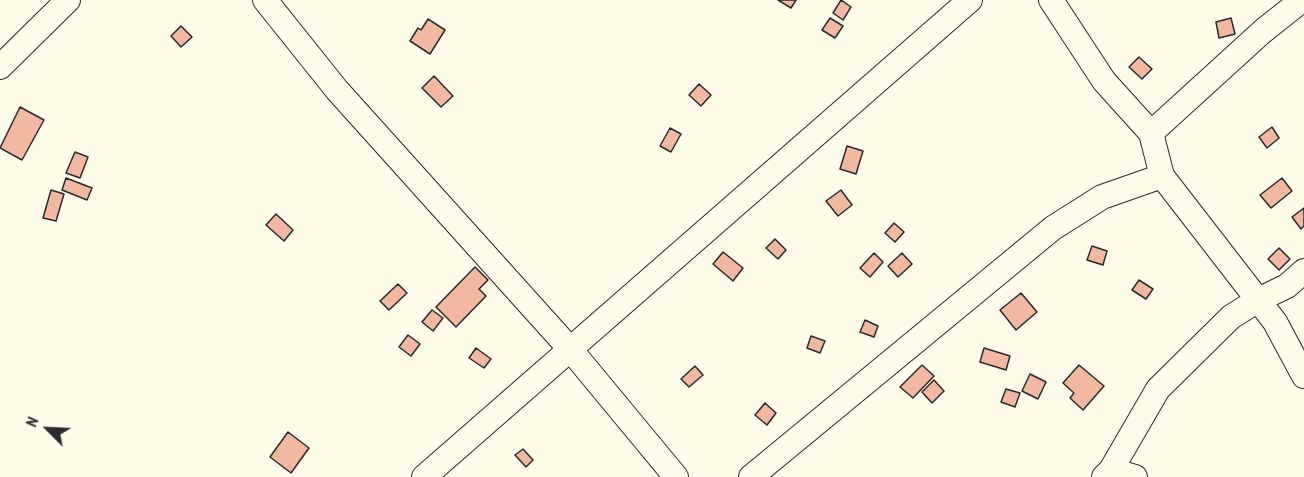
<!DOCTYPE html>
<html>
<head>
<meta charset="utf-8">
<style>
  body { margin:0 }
  #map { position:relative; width:1304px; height:477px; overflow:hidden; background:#fdfbea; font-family:"PT Sans Narrow",sans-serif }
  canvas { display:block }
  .north { position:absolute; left:18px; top:399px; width:60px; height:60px; -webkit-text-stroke:4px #fdfbea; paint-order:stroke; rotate:294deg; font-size:16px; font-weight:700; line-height:24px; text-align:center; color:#2b2b2b }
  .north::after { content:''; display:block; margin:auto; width:21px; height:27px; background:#2b2b2b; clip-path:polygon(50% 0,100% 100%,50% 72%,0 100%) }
</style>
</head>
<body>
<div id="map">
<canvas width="1304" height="477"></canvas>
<div class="north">N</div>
</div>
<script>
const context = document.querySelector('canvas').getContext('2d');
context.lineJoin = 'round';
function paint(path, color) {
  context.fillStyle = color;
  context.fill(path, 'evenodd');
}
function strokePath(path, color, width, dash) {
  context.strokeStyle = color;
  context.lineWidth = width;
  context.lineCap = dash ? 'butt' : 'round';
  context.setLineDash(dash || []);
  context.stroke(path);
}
const building = new Path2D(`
  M778,0H796L791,8Z
  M841,0L851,7L843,20L833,13Z
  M830,18L843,26L835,38L822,30Z
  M1231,18L1235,34L1219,38L1216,22Z
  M428,19L445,30L430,54L410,41L418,28L421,30Z
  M181,26L192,37L181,47L171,36Z
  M1139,57L1152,69L1142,79L1129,67Z
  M434,76L453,96L441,107L422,88Z
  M699,84L711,95L701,106L689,95Z
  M20,107L44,120L22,160L0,148Z
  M1272,127L1279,138L1267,148L1259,137Z
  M670,128L681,134L671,152L660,146Z
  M847,146L863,151L856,174L840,169Z
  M75,152L88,157L80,178L66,173Z
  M66,178L92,188L87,200L62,190Z
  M1282,178L1292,191L1271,208L1260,195Z
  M51,190L64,194L56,221L43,218Z
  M841,190L852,205L838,216L826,201Z
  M1304,208V226L1301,229L1292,217Z
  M276,214L293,230L284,241L266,225Z
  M894,223L904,232L895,242L885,233Z
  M775,239L786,250L778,259L766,248Z
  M1092,246L1107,251L1103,265L1087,260Z
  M1279,248L1290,259L1279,270L1268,259Z
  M723,252L743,268L733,281L713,264Z
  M874,253L883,262L870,277L860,268Z
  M902,253L912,264L898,277L888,266Z
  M475,267L488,280L479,289L486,296L456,327L436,307Z
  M1139,280L1153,289L1146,299L1132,290Z
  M398,284L407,293L389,310L380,301Z
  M1021,293L1037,312L1016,330L1000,310Z
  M432,310L443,318L433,331L422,322Z
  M865,320L878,326L874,337L860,332Z
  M408,335L420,344L411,356L399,347Z
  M811,336L825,341L820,353L807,348Z
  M476,348L491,359L484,368L469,358Z
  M984,348L1010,356L1006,370L980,362Z
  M922,365L934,376L913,398L900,387Z
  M1079,365L1104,386L1083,410L1070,398L1074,393L1063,383Z
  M695,366L703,375L689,387L681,379Z
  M1030,374L1046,382L1038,399L1022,391Z
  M934,380L944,391L932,403L922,392Z
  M1006,389L1020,393L1015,407L1001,402Z
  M765,403L776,413L767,425L755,415Z
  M288,432L309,448L291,473L270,457Z
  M523,449L533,460L526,467L515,455Z`);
paint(building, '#f2b8a0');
strokePath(building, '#2b2b2b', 1.5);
const minor = new Path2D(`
  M265,0L337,90L570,349L676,477
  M1051,0L1104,81L1151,133L1162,176L1275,322L1304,376
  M0,67L68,0
  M1151,133L1263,31L1302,0
  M1111,470L1135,477
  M424,477L970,0
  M751,477L1053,228L1102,197L1162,176
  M1104,477L1111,470L1158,389L1231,317L1258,300L1287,286L1304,271`);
strokePath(minor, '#2b2b2b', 26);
strokePath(minor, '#fdfbea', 24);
</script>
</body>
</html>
